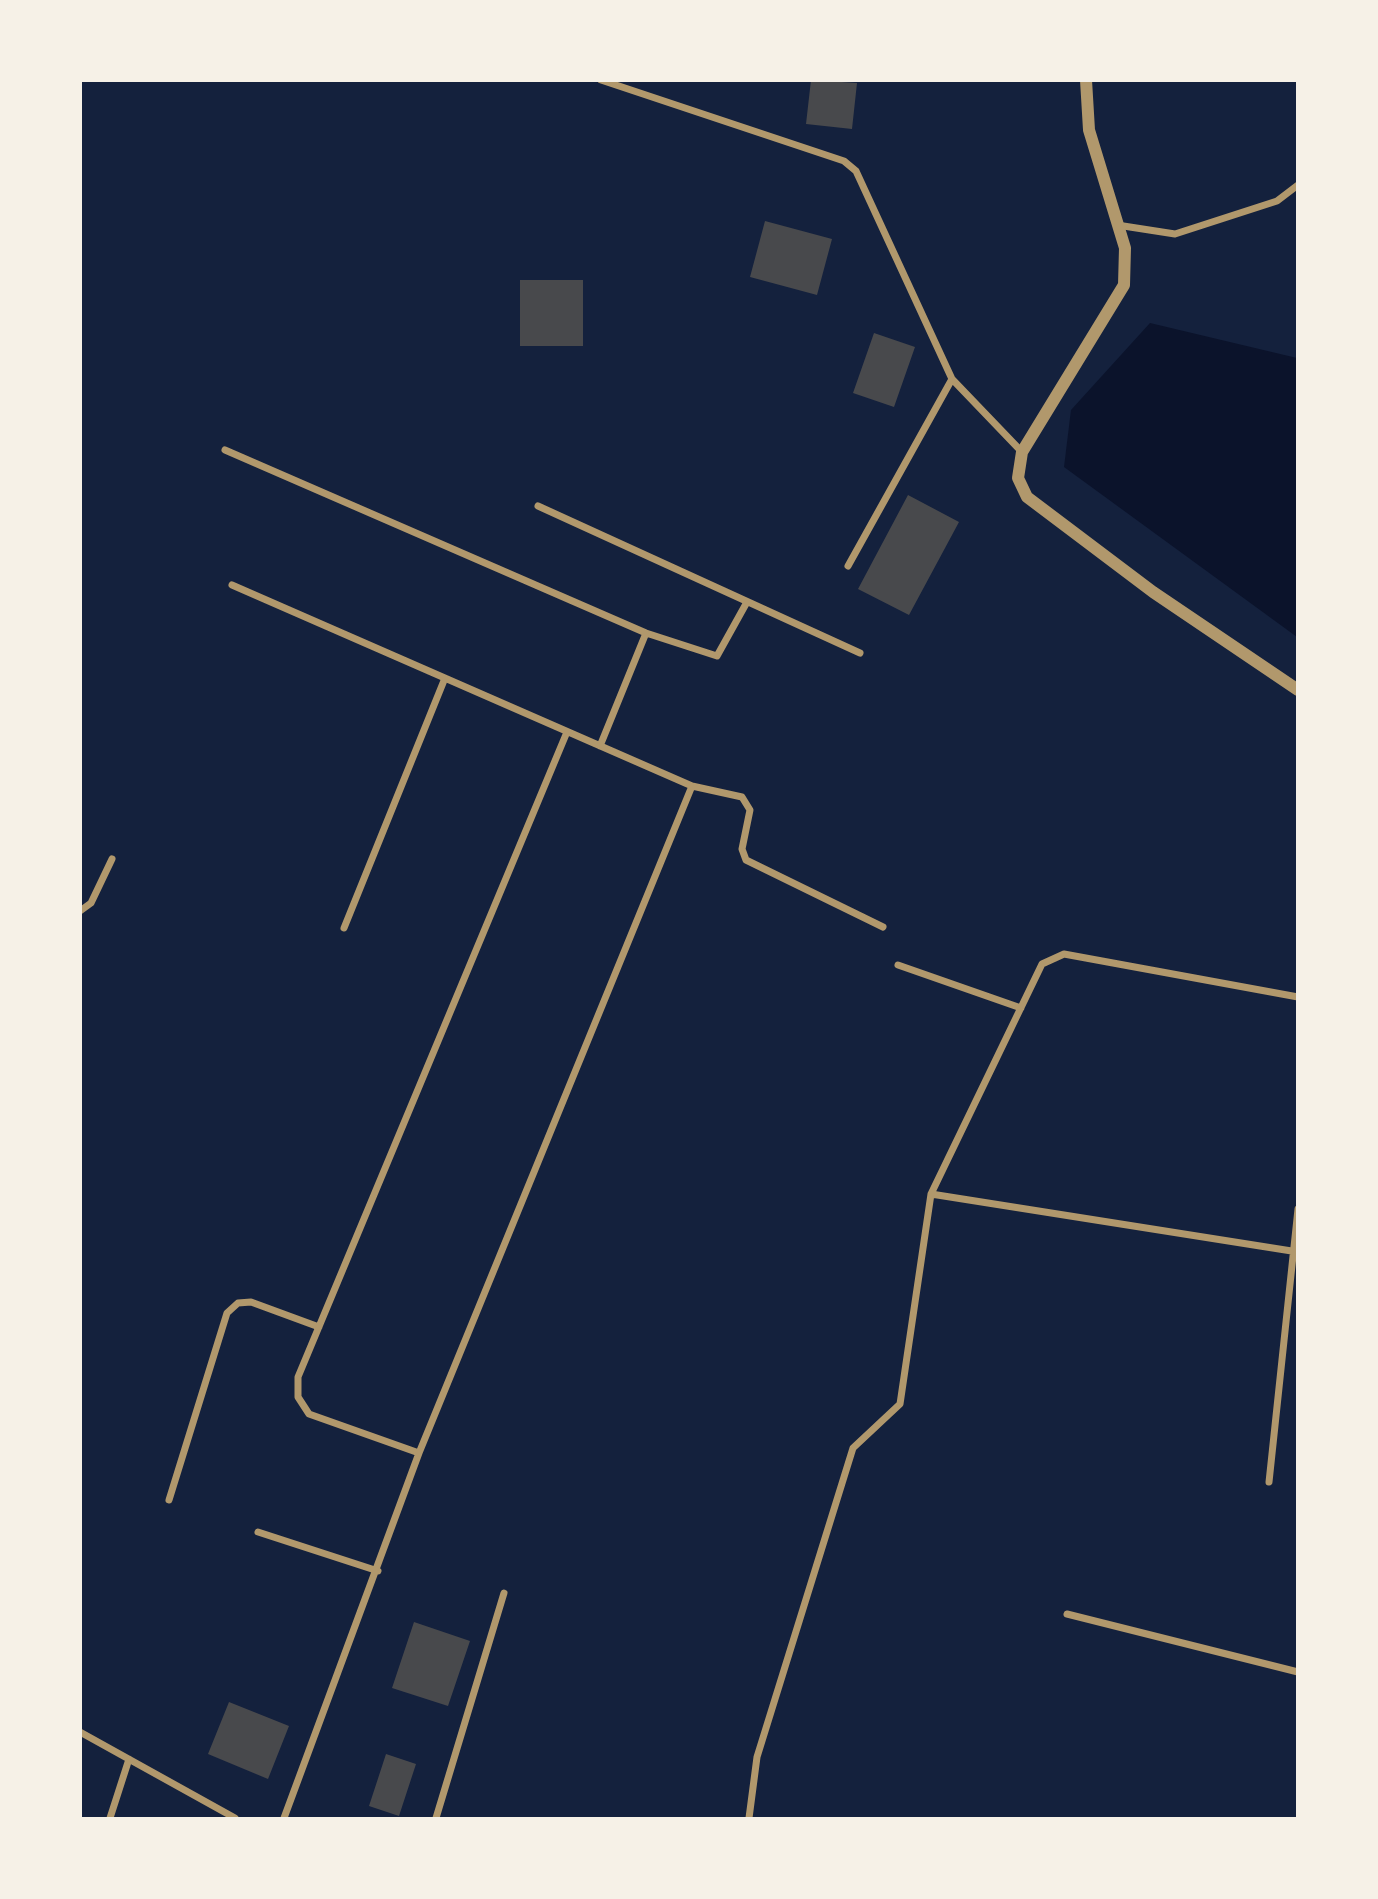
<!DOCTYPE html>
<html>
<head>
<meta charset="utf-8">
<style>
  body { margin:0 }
  #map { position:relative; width:1378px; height:1899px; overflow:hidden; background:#14213d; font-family:"Titillium Web",sans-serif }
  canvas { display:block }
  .frame { position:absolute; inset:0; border:82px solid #f6f1e7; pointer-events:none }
</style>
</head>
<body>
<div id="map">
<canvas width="1378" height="1899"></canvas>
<div class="frame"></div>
</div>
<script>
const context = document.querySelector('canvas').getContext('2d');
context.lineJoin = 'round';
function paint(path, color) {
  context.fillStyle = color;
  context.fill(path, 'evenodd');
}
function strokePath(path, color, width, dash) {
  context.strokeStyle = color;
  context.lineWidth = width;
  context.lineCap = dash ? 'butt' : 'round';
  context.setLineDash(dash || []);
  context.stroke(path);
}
paint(new Path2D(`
  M1150,323L1297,358V637L1064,467L1071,410Z`), '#0b132b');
paint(new Path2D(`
  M811,80L857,83L852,129L806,124Z
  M765,221L832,239L817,295L750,277Z
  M520,280H583V346H520Z
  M874,333L915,347L894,407L853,393Z
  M908,495L959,522L909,615L858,589Z
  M414,1622L470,1641L448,1706L392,1688Z
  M229,1702L289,1726L268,1779L208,1754Z
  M386,1754L416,1764L399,1816L369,1806Z`), '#48494c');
strokePath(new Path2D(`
  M601,80L844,161L856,171L952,379L1022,452
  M1117,225L1175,234L1277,201L1298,185
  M225,450L646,633L717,656L747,602
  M538,506L860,653
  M848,566L952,379
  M232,585L692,786L419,1453L284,1818
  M600,746L646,633
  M692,786L742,797L750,810L742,849L746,860L883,927
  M80,911L91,903L112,859
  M344,928L445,678
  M898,965L1021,1008
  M931,1194L1298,1252
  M419,1453L309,1414L298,1397V1377L567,732
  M1269,1482L1298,1209
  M169,1500L227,1313L238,1303L251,1302L319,1327
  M258,1532L378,1571
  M1067,1614L1298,1672
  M80,1732L235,1818
  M110,1818L129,1759
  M436,1818L504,1593
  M749,1818L757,1757L853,1448L900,1404L931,1194L1042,964L1064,954L1298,997`), '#b1986c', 7);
strokePath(new Path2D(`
  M1086,80L1089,130L1125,248L1124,285L1022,452L1018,478L1027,497L1153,592L1298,690`), '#b1986c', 12);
</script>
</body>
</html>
